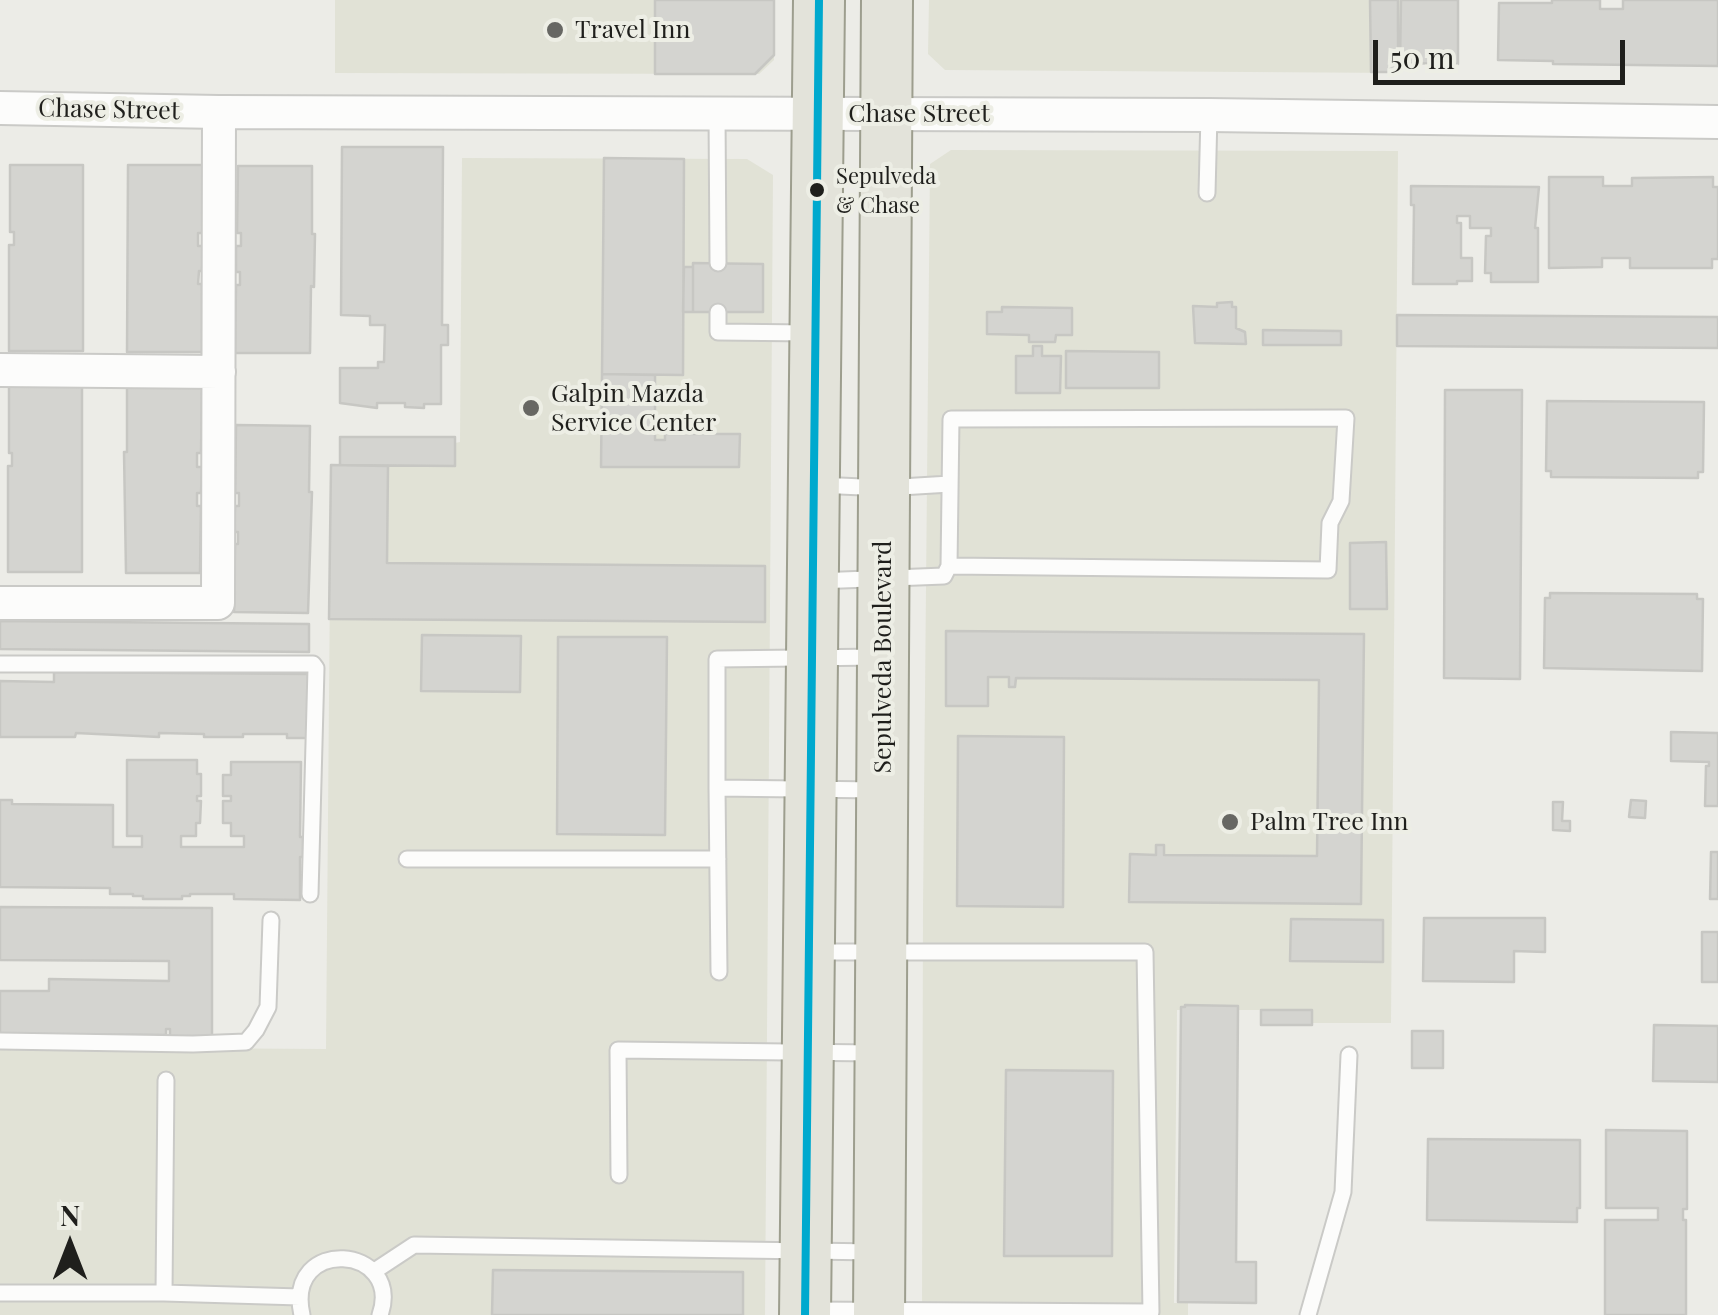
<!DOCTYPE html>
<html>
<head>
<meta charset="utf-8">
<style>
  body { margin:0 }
  #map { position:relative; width:1718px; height:1315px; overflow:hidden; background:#ecece7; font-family:"Playfair Display",serif }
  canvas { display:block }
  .north { position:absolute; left:20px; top:1195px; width:100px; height:100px; -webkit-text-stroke:8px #edeee5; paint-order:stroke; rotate:0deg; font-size:28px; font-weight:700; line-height:40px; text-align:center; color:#1f1f1c }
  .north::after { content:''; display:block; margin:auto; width:35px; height:45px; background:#1f1f1c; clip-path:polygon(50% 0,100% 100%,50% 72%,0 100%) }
  .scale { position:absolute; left:1373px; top:40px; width:252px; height:45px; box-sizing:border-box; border:5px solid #1f1f1c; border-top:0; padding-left:12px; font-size:30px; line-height:35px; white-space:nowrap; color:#1f1f1c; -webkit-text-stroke:8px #edeee5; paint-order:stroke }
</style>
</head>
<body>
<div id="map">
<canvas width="1718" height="1315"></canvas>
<div class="north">N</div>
<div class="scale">50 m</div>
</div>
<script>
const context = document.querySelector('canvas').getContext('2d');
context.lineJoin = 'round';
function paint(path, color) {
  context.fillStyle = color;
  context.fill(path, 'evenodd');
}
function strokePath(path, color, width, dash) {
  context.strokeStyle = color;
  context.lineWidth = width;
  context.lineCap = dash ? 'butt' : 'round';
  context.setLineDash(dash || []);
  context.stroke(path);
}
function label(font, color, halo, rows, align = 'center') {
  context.font = font + ' "Playfair Display",serif';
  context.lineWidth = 8;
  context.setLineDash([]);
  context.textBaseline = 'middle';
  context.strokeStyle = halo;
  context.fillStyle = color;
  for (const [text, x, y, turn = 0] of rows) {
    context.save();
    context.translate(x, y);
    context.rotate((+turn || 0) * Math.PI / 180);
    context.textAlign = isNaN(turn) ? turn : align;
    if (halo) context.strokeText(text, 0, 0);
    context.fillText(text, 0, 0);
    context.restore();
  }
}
paint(new Path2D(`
  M335,0H774V60L759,74L335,73Z
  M929,0H1401L1400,73L945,70L928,54Z
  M951,150L1398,151L1391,1023H1312L1311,1010H1177L1174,1303H1188V1315H922L923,906L930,164Z
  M462,158L747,159L773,175L765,1315H0V1047L326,1049L331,465H455V443L460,442Z`), '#e1e2d6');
const building = new Path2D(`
  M655,0H774V55L755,74H655Z
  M1370,0H1398V72H1371Z
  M1401,0H1458V64L1400,63Z
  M1552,0H1600V9H1623V0H1718V66L1553,64V61L1498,60L1499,3H1552Z
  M342,147H443L442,325H448V345H441V404H424V408L405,407V403H377V408L340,403V368H378V362H384L385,325H370V316L341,315Z
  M604,158L684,159L683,375L602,374Z
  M10,165H83V351H9V245H14V232H10Z
  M128,165H204L203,233H198V246H203L202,271H199L198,284H202V352H127Z
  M238,166H312V234H315L314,287L311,286L310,353H235L236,285H240V272H236V246H241V233H237Z
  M1549,177H1603V186H1632V178L1713,177V187H1718V259H1712V268H1630V258H1602V267L1549,268Z
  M1411,186L1539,187L1535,228H1538V282H1491V273H1485L1486,236H1491V228H1470V216H1457V223H1461V258H1472V281H1457V284H1413L1414,205H1411Z
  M693,263L763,264V312H693Z
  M684,267H693V312H683Z
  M1232,302V307H1236V328L1245,332L1246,344L1195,343L1193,306L1217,307V303Z
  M1002,307L1072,308V335H1056L1055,342H1029V335L987,334V312H1002Z
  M1397,315L1718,317V348L1397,346Z
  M1263,330L1341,331V345H1263Z
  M1033,346H1042V356H1061L1060,393H1016V356H1033Z
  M1066,351L1159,352V388H1066Z
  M602,374L655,375V440H665V434H740L739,467H601Z
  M9,385H82V572H8V466H12V453H9Z
  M127,386L202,387L201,453H197V467H202L201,493H197V506H201L200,573H126L124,452H127Z
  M1445,390H1522L1520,679L1444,678Z
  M1547,401L1704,402L1703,472H1698V478L1551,477V471H1546Z
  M236,425L310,426L309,492H312L308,613L234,612L235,544H238V532H234L235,506H239V493H235Z
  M340,437H455V466L340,465Z
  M331,465L388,466L387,563L765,566V622L329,619Z
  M1386,542L1387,609H1350V543Z
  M1550,593L1697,594V599H1703L1702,671L1544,668L1545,598H1550Z
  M0,621L309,624V652L0,649Z
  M946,631L1364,634L1361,904L1129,902L1130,854L1156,855V845H1164V855L1317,856L1319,680L1016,678L1015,687H1009V677H988V706H946Z
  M422,635L521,636L520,692L421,691Z
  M558,637H667L665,835L557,834Z
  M54,672L308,674V738H287V734H243V737H204V734L159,733V737L76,733L75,737H0V681L54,682Z
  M1671,732L1718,733V806H1705L1706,766H1709V762L1671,761Z
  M958,736L1064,737L1063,907L957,906Z
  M127,760H197V774H201V796H197V801H201L200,823H196V836H181V847H244V836H231V823H223V801H231V796H223V775H231V762H301L300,837H303V857H300V900L234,899V894H190V896H182V899H143V896H133V894H110V888L0,887V800H12V804L113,805V847H142V836H127Z
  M1631,800L1646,801L1645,818L1629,817Z
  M1553,802H1563L1562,821H1570V831L1553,830Z
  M1711,852H1718V899H1710Z
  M0,907L212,908V1042H170V1029H166V1035L0,1034V991H49V979L169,981V961L0,960Z
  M1424,918H1545V952L1514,951V982L1423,981Z
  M1291,919L1383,920V962L1290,961Z
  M1702,932H1718V982H1702Z
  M1185,1005L1238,1006L1236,1262H1256V1303L1178,1302L1181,1007H1185Z
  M1261,1010H1312V1025H1261Z
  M1654,1025L1718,1026V1082L1653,1081Z
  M1412,1031H1443V1068H1412Z
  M1006,1070L1113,1071L1112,1256H1004Z
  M1606,1130L1687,1131V1209H1683V1220H1686V1315H1605V1220H1658V1208H1606Z
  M1428,1139L1580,1140V1208H1577V1222L1427,1220Z
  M493,1270L743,1272V1315H492Z`);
paint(building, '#d4d4d0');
strokePath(building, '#c7c7c3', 2.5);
const lane = new Path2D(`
  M717,113L718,263
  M1207,193L1209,115
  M718,312V332L809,333
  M818,485L884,488L950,484
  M817,581L944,576L949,566L951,419L1346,418L1341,501L1330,523L1328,570L949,566
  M0,664H313L316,668L310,894
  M717,788L719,972
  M878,790L717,788V659L879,657
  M407,859H718
  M0,1041L193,1044L246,1042L256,1030L268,1007L271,920
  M619,1175L618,1050L873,1053
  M373,1272L414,1245L875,1252
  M0,1293H164L166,1080
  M164,1293L300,1297
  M809,1310L1151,1312L1145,952H815
  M302,1315C284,1235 404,1245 380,1315
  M1308,1315L1343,1192L1349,1055`);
const street = new Path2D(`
  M0,108L219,112L1209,115L1718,122
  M0,370L219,372
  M0,603H218L219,112`);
const primary = new Path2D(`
  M805,1315L819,0
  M879,1315L887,0`);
strokePath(lane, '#cacac7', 19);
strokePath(street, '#cacac7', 36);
strokePath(primary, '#9d9e8e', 54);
strokePath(lane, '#fcfcfb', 15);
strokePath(street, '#fcfcfb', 32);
strokePath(primary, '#e3e3da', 50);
strokePath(new Path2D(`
  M805,1315L819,0`), '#00a9ce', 8);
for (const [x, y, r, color] of [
  [555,30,10,"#676763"],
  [817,190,9,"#1f1f1c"],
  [531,408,10,"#676763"],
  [1230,822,10,"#676763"]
]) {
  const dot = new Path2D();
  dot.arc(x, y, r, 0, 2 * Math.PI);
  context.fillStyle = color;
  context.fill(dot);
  strokePath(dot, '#edeee5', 4);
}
label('22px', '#1f1f1c', '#edeee5', [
  ["Sepulveda",836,177],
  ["& Chase",836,206]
], 'left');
label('25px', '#1f1f1c', '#edeee5', [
  ["Travel Inn",575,30],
  ["Galpin Mazda",551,394],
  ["Service Center",551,423],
  ["Palm Tree Inn",1250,822]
], 'left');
label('25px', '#1f1f1c', '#edeee5', [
  ["Chase Street",109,110,1],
  ["Chase Street",919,114],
  ["Sepulveda Boulevard",883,657,-90]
]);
</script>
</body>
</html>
